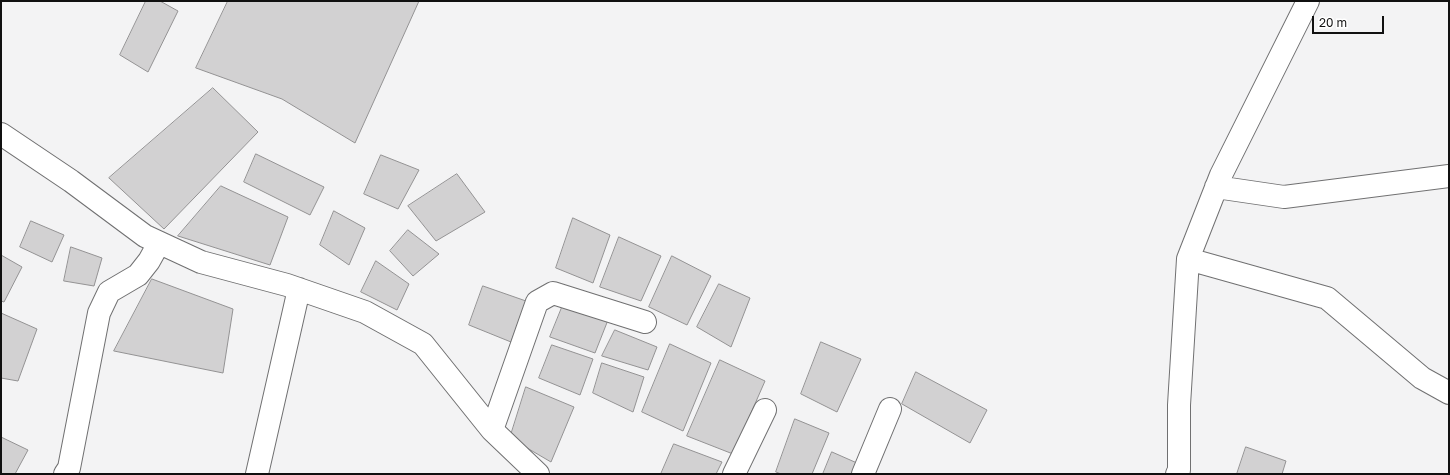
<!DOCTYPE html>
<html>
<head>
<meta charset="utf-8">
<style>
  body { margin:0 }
  #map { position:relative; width:1450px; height:475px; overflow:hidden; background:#f3f3f4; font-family:"Golos Text",sans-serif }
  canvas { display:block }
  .frame { position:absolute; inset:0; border:2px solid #101010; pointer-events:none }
  .scale { position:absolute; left:1312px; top:16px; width:72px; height:18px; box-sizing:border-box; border:2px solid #101010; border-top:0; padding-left:5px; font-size:12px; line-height:14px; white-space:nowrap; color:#101010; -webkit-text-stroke:3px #fff; paint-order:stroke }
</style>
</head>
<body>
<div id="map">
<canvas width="1450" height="475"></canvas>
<div class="frame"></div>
<div class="scale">20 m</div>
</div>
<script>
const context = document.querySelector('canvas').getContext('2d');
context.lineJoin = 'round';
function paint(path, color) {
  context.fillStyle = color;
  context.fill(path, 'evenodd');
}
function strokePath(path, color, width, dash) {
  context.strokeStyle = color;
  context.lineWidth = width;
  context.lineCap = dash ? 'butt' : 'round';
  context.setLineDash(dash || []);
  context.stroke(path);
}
const building = new Path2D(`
  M146,1H160L178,11L148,72L120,55Z
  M228,1H419L355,143L282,99L196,68Z
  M213,88L258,132L164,229L109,178Z
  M256,154L324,187L310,215L244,182Z
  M381,155L419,170L398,209L364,194Z
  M457,174L485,212L436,241L408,206Z
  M221,186L288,217L270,265L178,236Z
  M334,211L365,228L349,265L320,245Z
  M573,218L610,235L593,283L556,268Z
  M31,221L64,235L52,262L20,247Z
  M408,230L439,254L413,276L390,251Z
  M619,237L661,256L641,301L600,287Z
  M71,247L102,258L94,286L64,281Z
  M1,255L22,267L4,302L1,301Z
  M672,256L711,276L687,325L649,307Z
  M376,261L409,284L397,310L361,292Z
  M152,279L233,309L223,373L114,351Z
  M719,284L750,298L731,347L697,327Z
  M483,286L526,301L511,342L469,325Z
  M563,305L608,320L595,353L550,337Z
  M1,313L37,329L18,381L1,378Z
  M615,330L657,347L648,370L602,356Z
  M821,342L861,359L837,412L801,394Z
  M670,344L711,363L683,431L642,412Z
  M552,345L593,359L580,395L539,378Z
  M720,360L765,381L733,454L687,436Z
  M602,363L644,377L633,412L593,393Z
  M916,372L987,410L970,443L902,404Z
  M526,387L574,407L551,462L510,438Z
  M795,419L829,433L812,474H781L776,472Z
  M1,437L28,450L15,474H1Z
  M674,444L722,462L716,474H661Z
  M1246,447L1286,461L1282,474H1237Z
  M832,452L857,463L853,474H823Z`);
paint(building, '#d2d1d2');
strokePath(building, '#939293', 1);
const minor = new Path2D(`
  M1,134L71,181L145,236L201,262L287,285L365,312L423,344L492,430L538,474
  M1216,187L1284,197L1449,176
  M1188,259L1327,298L1422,378L1449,393
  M492,430L537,302L553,293L645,322
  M65,474L69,468L99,313L109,292L138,275L149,261L159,243
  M257,474L299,289
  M734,474L765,410
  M863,474L890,409
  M1177,474L1179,470V405L1188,259L1221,175L1308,1`);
strokePath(minor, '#707071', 24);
strokePath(minor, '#fff', 22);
</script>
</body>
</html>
